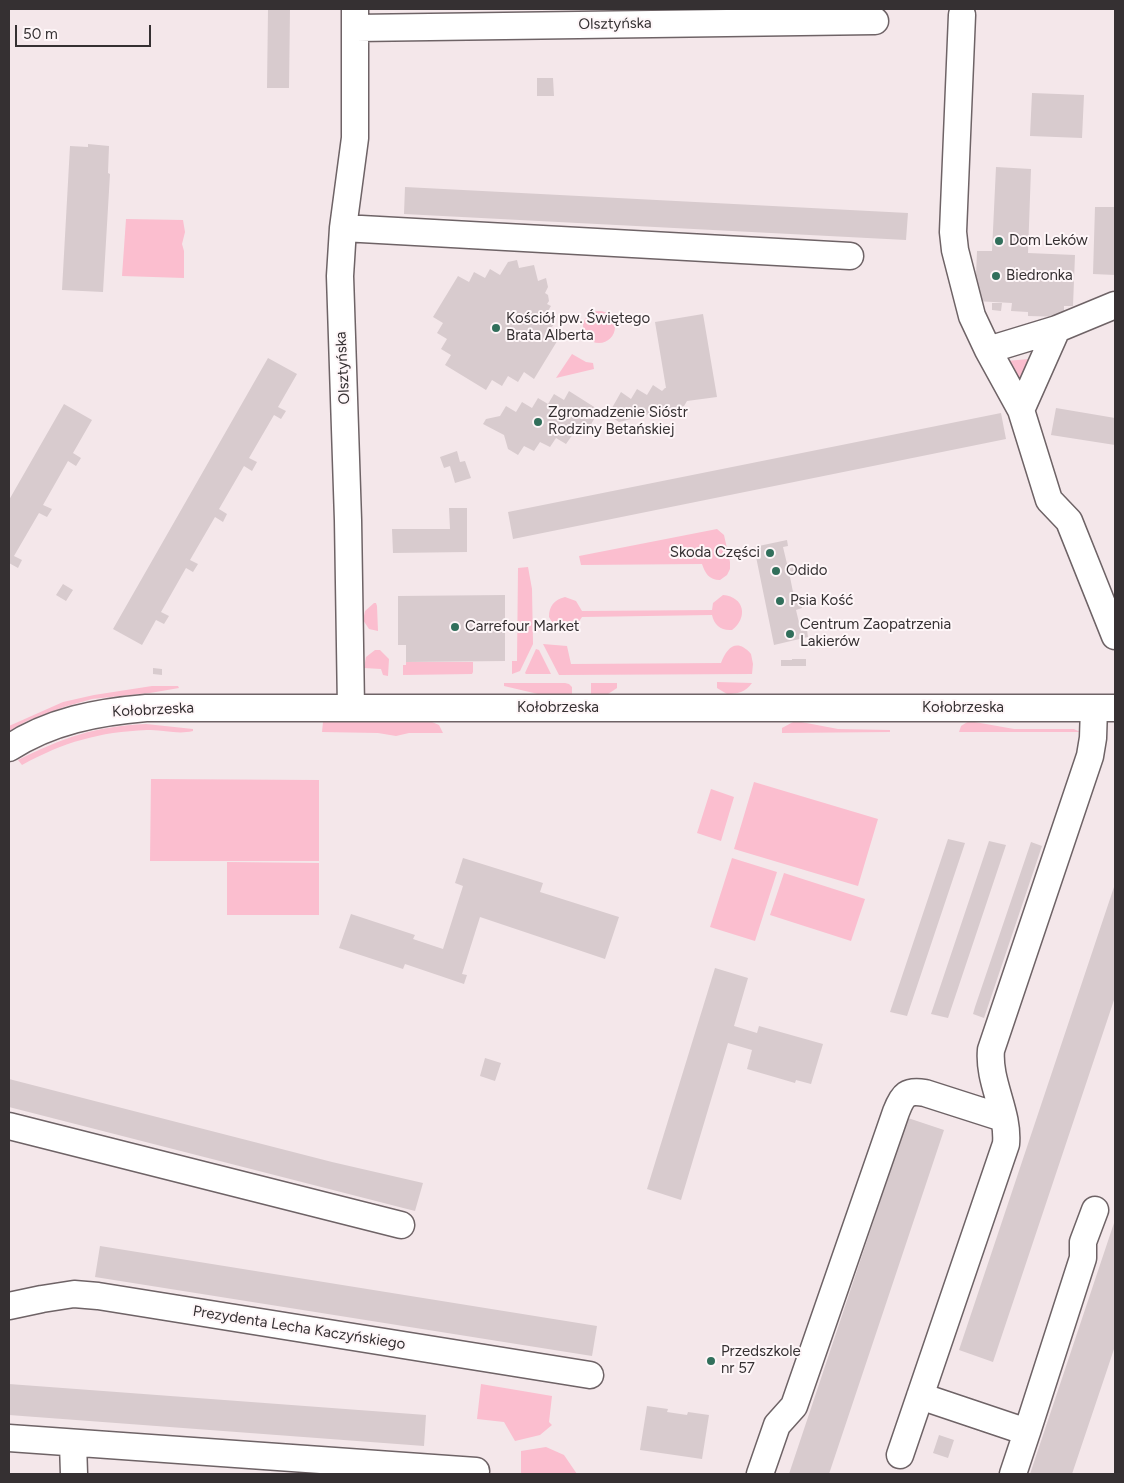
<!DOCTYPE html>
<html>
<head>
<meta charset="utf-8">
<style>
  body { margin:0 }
  #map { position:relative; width:1124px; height:1483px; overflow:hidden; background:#f4e7ea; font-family:Figtree,sans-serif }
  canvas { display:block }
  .frame { position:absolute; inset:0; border:10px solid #353032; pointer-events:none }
  .scale { position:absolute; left:15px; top:25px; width:136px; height:22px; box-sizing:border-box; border:2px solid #353032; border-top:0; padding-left:6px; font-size:15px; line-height:18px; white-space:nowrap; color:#353032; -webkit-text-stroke:4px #fef6f8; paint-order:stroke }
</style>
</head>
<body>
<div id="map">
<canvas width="1124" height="1483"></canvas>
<div class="frame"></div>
<div class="scale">50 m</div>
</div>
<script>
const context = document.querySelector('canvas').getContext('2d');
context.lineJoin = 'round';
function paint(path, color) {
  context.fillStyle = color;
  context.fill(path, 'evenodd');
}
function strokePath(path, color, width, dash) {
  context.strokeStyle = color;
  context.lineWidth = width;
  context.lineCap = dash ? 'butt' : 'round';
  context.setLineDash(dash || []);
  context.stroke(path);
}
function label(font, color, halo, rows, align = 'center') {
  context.font = font + ' Figtree,sans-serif';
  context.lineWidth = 4;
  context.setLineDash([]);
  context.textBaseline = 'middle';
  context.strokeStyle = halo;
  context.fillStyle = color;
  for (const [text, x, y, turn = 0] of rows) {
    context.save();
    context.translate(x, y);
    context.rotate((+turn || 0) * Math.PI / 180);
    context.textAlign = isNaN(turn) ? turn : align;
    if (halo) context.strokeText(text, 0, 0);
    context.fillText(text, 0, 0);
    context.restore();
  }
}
paint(new Path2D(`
  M126,219L183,220L185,232L182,244L184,251V278L122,276Z
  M583 327a16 16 0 1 1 32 0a16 16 0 1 1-32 0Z
  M572,354L586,362L593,363L594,369L556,378Z
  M1028,359L1021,380H1018L1007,361Z
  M717,529L724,535L730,562V569L727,575L720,580C709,580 705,573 702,564L581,565L579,556Z
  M528,567L532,589L533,644L520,671L512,674V661H517L518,568Z
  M723,595C745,597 748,618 732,630C721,631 714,625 712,615L582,617L576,626L566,631L555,627L549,617C549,606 554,600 565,597L576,601L582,611L712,610L713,603Z
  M374,603H376L377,606L378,631L369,629L363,620L365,611Z
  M543,644L567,646L571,664L721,663C727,647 737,638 751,654L753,664L752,674L559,675Z
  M536,649L539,650L551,674H526L525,673Z
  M375,650H380L389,659L388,676L383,675L381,669L364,668L366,657Z
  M406,662H473V672L472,674L403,675V665H406Z
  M717,682L752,683C746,692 737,694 727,694L717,688Z
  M504,683H565L569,684L572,687V694H538L504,686Z
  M591,683H617V688L608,694L591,695Z
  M152,686H178L179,688L150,693L92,699L64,707L27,721L9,731V726L63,702L94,695Z
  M796,721L838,729L890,730V732L782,733V728L793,722Z
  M969,721L1014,729H1074L1080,732H959L961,726Z
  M323,722H432L439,725L443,733H409L396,736L378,733L322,732Z
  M146,724L193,729V731C176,735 163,729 147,730C99,732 64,742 22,765L18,760C62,738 96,726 146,724Z
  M151,779L319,780V861H150Z
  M754,782L878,819L858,886L734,849Z
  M711,789L734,797L721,841L697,833Z
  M732,858L777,872L755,941L710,927Z
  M227,862L319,863V915H227Z
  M784,873L865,899L851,941L770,915Z
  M481,1384L552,1396L549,1422L552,1425L540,1435L515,1441L504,1422L477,1419Z
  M546,1447L564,1455L577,1474H521V1451Z`), '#fbbecf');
paint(new Path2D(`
  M268,9H290L289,88H267Z
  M537,78H553L554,96H537Z
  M1032,93L1084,95L1082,138L1030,136Z
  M88,144L109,146L108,173L110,174L103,292L62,290L70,146L88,147Z
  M996,167L1031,169L1028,253L1075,255L1073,306H1064V317L1028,316V312L1011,311L1012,303L975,301L977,251H992Z
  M405,187L908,213L906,240L404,214Z
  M1095,207H1115V275L1093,274Z
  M517,260L519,268L534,265L538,281L546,278L548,287L545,293L548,295L549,301L547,304L551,306L545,316L555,322L549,332L559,338L534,379L524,372L518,382L508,376L502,386L492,380L486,390L445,365L451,355L441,349L447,339L437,333L443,323L433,317L458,276L469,282L474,272L485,278L490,269L500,275L508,262Z
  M992,303H1002L1001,311L992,310Z
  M703,314L717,397L687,401L684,406L619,422L608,415L621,392L631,399L637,389L647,395L653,385L662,391L665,388H666L655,322Z
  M268,358L297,374L278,407L286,411L281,419L274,415L249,458L257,462L252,471L244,466L219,509L227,514L223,522L215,517L190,560L198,564L193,572L186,568L161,612L169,616L164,624L156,620L142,645L113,629Z
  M569,391L599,410L588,430L573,434L566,444L556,438L550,447L540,442L534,451L524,446L518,455L508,449L504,435L483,424L486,419L500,416L506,406L516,412L522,402L532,408L538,398L548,404L554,394L564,400Z
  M64,404L92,420L73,453L81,458L76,466L68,461L43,505L52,509L47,517L39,513L14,556L22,560L18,568L9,563V500Z
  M1056,408L1115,418V445L1051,435Z
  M1001,413L1006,439L513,539L508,512Z
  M457,451L460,462L465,461L471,478L455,483L450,466L444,468L440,457Z
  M449,508H467V552L393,553L392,529H450Z
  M787,540L788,546L783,547L788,568L793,567L795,576L790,577L795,602L800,601L802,608L796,610L801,631L807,630L808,637L774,645L754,547Z
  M63,584L73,590L66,601L56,595Z
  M505,595V661L406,662V645H398V596Z
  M792,659H806V666H781V660H792Z
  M153,668L162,669V675L153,674Z
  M948,839L965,843L962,852L907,1016L890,1012Z
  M989,841L1006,845L1003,854L948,1018L931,1014Z
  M1031,842L1042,846L984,1018L973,1014L975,1007Z
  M463,858L543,883L540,892L619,917L605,959L480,917L462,974L467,975L464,984L405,964L403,969L339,948L351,914L415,935L413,939L443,949L463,886L455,883Z
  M1115,884V997L993,1362L959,1350Z
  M715,968L748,978L734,1026L757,1033L759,1026L823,1044L811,1084L796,1080L795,1083L747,1069L752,1050L728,1043L681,1200L647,1189Z
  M485,1058L501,1063L495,1081L480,1076Z
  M9,1079L332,1162L423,1183L415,1211L9,1107Z
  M908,1118L944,1130L931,1169L829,1474H789Z
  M1115,1220V1346L1105,1376L1072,1474H1030Z
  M100,1246L597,1326L592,1356L95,1277Z
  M9,1384L426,1415L424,1446L9,1415Z
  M647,1406L668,1409L667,1412L687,1415L688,1412L709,1415L702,1459L640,1450Z
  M939,1435L954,1440L948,1458L933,1453Z`), '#d8cbce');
const minor = new Path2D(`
  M962,15L953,232L955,250L972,316L988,350L1021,410L1049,500L1069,521L1115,636
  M356,28L875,21
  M343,228L850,256
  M988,350L1057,329L1115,305
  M1021,410L1057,329
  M351,708L348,520L340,276L343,228L355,138V9
  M9,748C50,721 98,712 146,708H1115
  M9,1126L401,1225
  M9,1306L42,1299L74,1294L98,1296L590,1375
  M920,1396L1027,1432L1083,1258V1242L1095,1210
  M9,1438L476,1471
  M73,1443L74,1474
  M900,1455L1006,1144C1009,1112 988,1082 991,1050L1090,756L1093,738L1094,708
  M760,1474L777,1425L794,1406L896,1112C903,1094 907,1090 925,1093L1003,1118
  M1013,1474L1027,1432`);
strokePath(minor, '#6e6366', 29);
strokePath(minor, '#fff', 26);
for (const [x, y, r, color] of [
  [999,241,5,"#316f5b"],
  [996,276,5,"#316f5b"],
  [496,328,5,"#316f5b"],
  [538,422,5,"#316f5b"],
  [770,553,5,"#316f5b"],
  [776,571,5,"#316f5b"],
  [780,601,5,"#316f5b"],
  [455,627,5,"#316f5b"],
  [790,634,5,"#316f5b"],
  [711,1361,5,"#316f5b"]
]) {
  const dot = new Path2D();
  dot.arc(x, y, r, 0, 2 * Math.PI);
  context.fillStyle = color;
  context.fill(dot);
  strokePath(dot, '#fef6f8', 2);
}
label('15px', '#353032', '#fef6f8', [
  ["Olsztyńska",615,24,-1],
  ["Olsztyńska",343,368,-93],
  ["Kołobrzeska",558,708],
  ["Kołobrzeska",963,708],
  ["Kołobrzeska",153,710,-3],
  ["Prezydenta Lecha Kaczyńskiego",299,1328,9]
]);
label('15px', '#353032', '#fef6f8', [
  ["Dom Leków",1009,241],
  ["Biedronka",1006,276],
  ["Kościół pw. Świętego",506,319],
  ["Brata Alberta",506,336],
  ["Zgromadzenie Sióstr",548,413],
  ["Rodziny Betańskiej",548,430],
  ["Skoda Części",760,553,"right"],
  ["Odido",786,571],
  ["Psia Kość",790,601],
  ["Centrum Zaopatrzenia",800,625],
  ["Lakierów",800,642],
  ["Carrefour Market",465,627],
  ["Przedszkole",721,1352],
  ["nr 57",721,1369]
], 'left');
</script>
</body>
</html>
